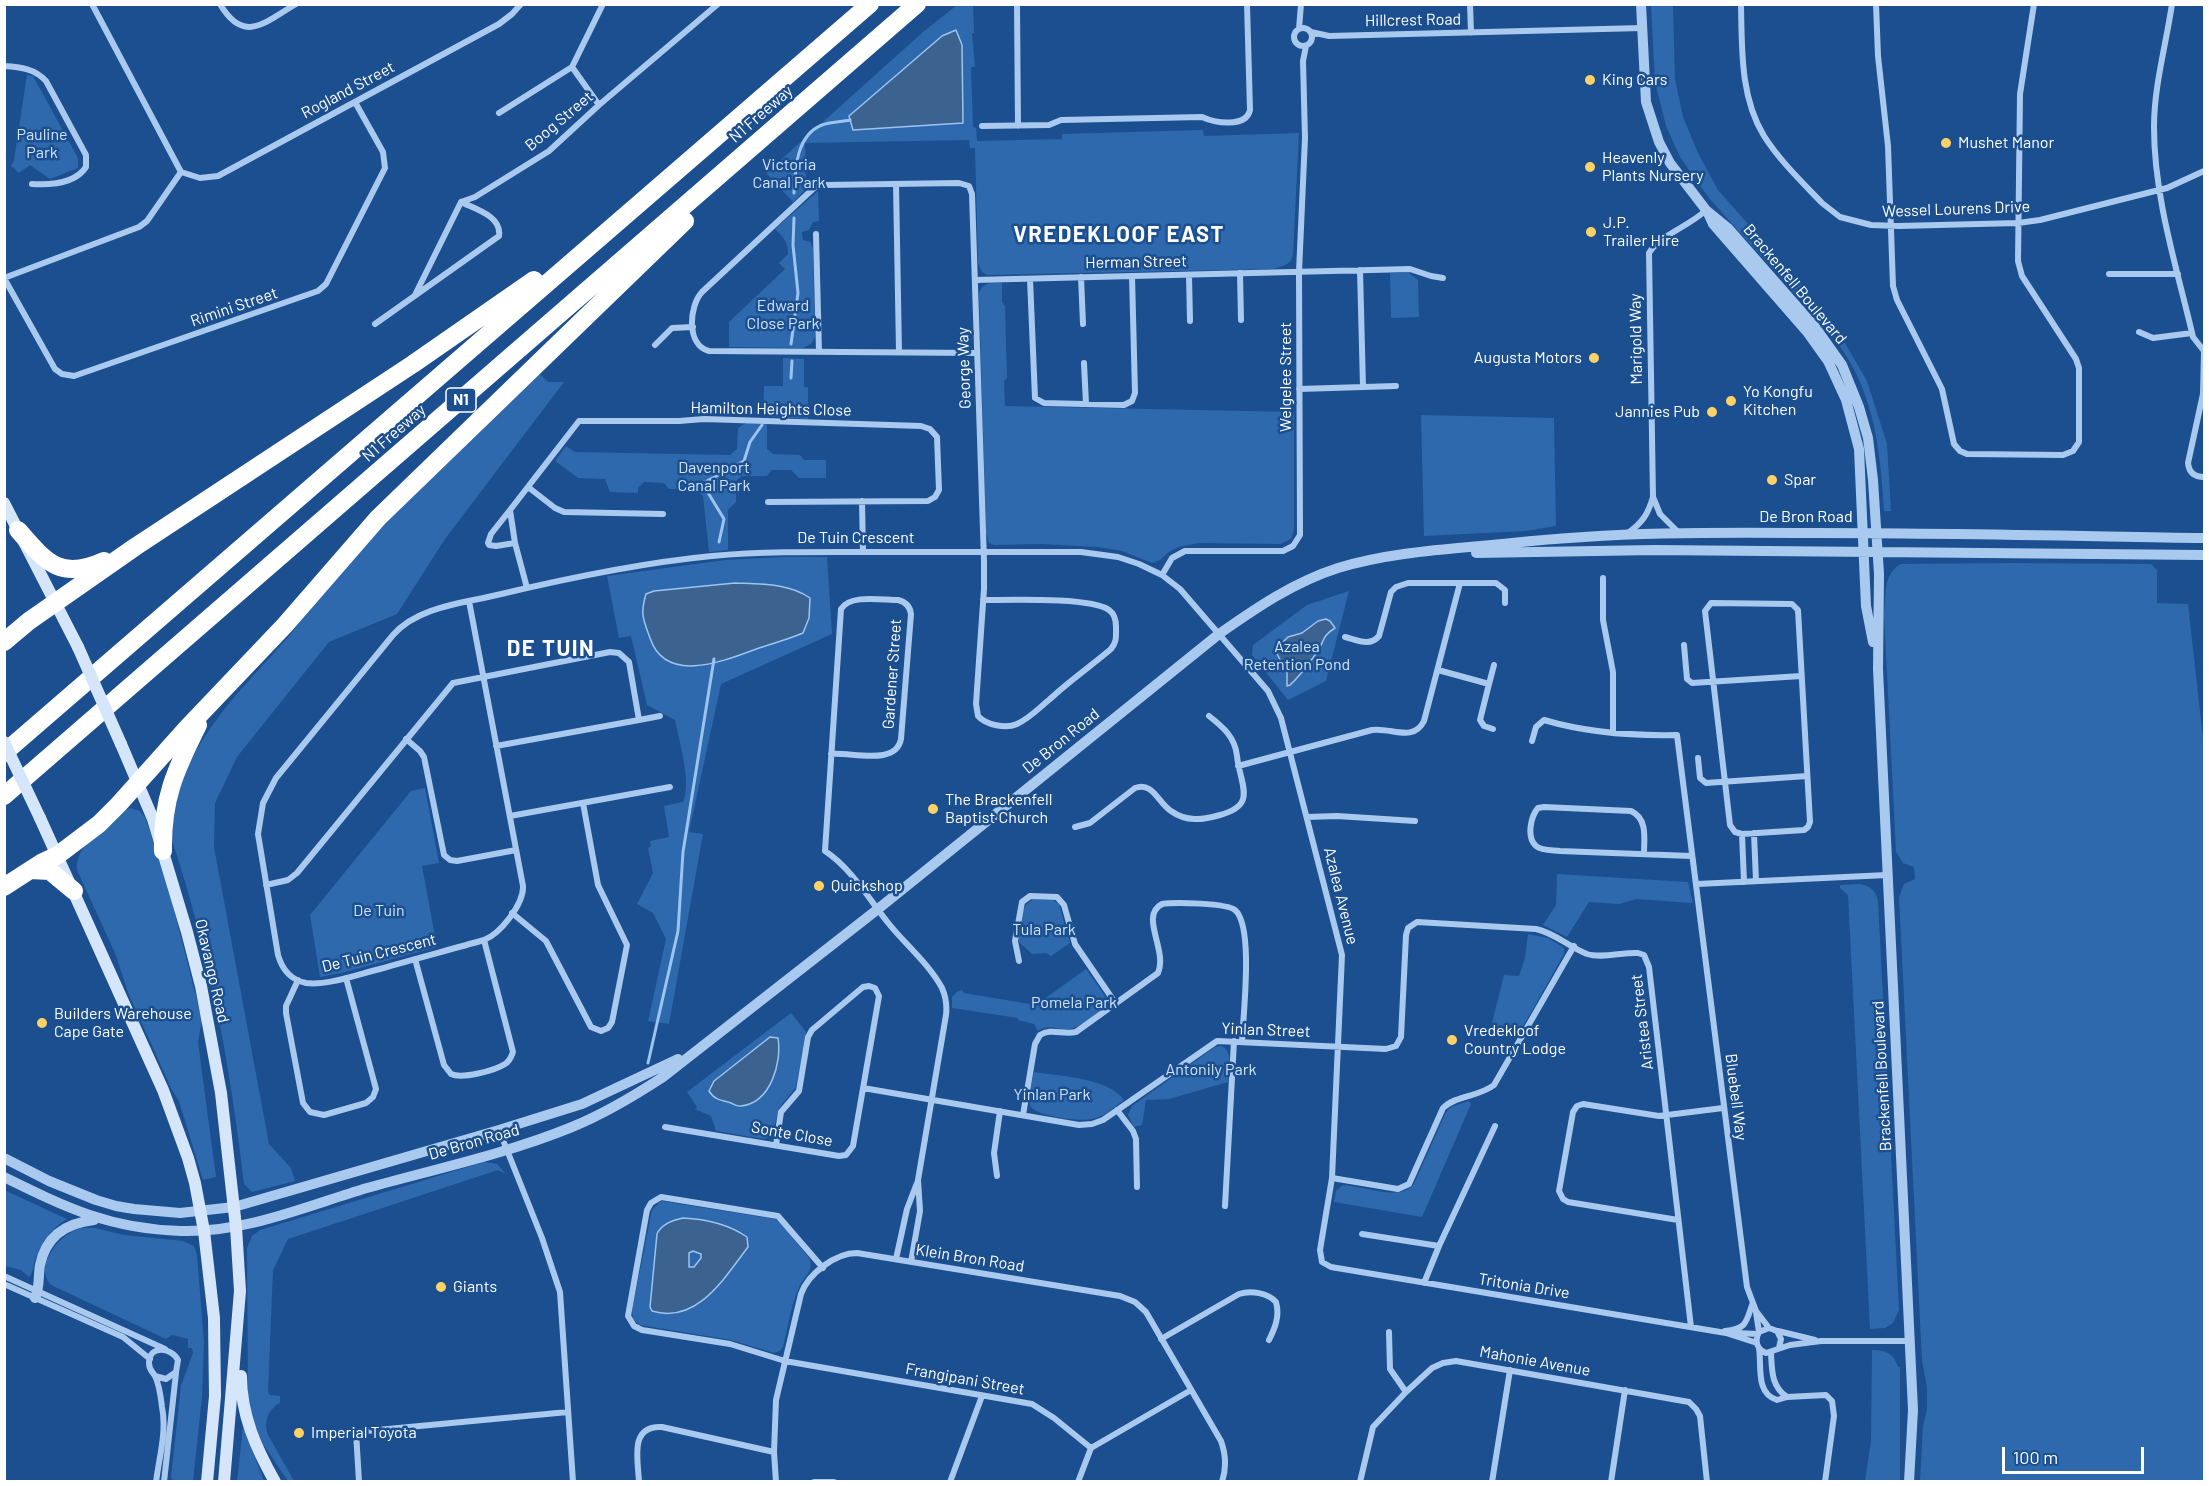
<!DOCTYPE html>
<html>
<head>
<meta charset="utf-8">
<style>
  body { margin:0 }
  #map { position:relative; width:2209px; height:1486px; overflow:hidden; background:#1b4f8f; font-family:Barlow,sans-serif }
  canvas { display:block }
  .frame { position:absolute; inset:0; border:6px solid #fff; pointer-events:none }
  .scale { position:absolute; left:2002px; top:1447px; width:142px; height:27px; box-sizing:border-box; border:3px solid #fff; border-top:0; padding-left:8px; font-size:18px; line-height:21px; white-space:nowrap; color:#fff; -webkit-text-stroke:4px #1b4f8f; paint-order:stroke }
</style>
</head>
<body>
<div id="map">
<canvas width="2209" height="1486"></canvas>
<div class="frame"></div>
<div class="scale">100 m</div>
</div>
<script>
const context = document.querySelector('canvas').getContext('2d');
context.lineJoin = 'round';
function paint(path, color) {
  context.fillStyle = color;
  context.fill(path, 'evenodd');
}
function strokePath(path, color, width, dash) {
  context.strokeStyle = color;
  context.lineWidth = width;
  context.lineCap = dash ? 'butt' : 'round';
  context.setLineDash(dash || []);
  context.stroke(path);
}
function label(font, color, halo, rows, align = 'center') {
  context.font = font + ' Barlow,sans-serif';
  context.lineWidth = 5;
  context.setLineDash([]);
  context.textBaseline = 'middle';
  context.strokeStyle = halo;
  context.fillStyle = color;
  for (const [text, x, y, turn = 0] of rows) {
    context.save();
    context.translate(x, y);
    context.rotate((+turn || 0) * Math.PI / 180);
    context.textAlign = isNaN(turn) ? turn : align;
    if (halo) context.strokeText(text, 0, 0);
    context.fillText(text, 0, 0);
    context.restore();
  }
}
paint(new Path2D(`
  M957,5H973L974,33H972L975,67H971L973,127L976,128L977,141L1062,139V134L1203,130L1204,136L1299,133L1293,255C1290,266 1283,265 1274,269L987,275L982,272L978,263L975,148H970L969,140L805,143L806,185L808,187L793,202L766,173L923,32Z
  M1651,5H1673L1675,79L1683,117L1698,153L1718,190L1793,275L1835,326L1867,381L1887,444L1891,511H1884C1880,445 1874,387 1830,333L1709,198L1680,157L1666,126L1655,82Z
  M27,75L33,76L78,158V168L50,179L30,165L19,173L11,166L14,160Z
  M818,191L819,221L813,222L809,230L802,232L803,240L810,242L813,248L815,337L812,343L803,348L729,347V322L785,269L779,263L788,254C788,242 784,238 775,229Z
  M1390,273H1409L1418,280L1419,317L1391,318Z
  M1002,283V302L1005,306L1007,378L1004,381L1005,406L1294,412V530L1291,539L1280,544L1199,543L1178,547L1169,552L1160,560L1152,563L1122,551L1098,547L1042,544L994,545L989,543L986,532L979,295C981,282 991,283 1002,283Z
  M783,358L804,359V387H808V419L763,416L764,386H783Z
  M540,374L548,382H564L445,539L397,614L329,642L237,757L215,803L214,847L269,1144L291,1168L295,1181L252,1192L244,1184C230,1063 210,956 172,840C173,751 235,698 289,636C307,614 323,590 343,569C404,500 473,438 540,374Z
  M1421,415L1554,418L1556,526L1526,531L1424,536Z
  M746,423L767,424V449L773,454L800,455L804,460H826V478H799L791,470H772L767,476H742L736,481V502L728,510V550L709,552L703,496L694,489H669L664,483L644,482L638,488V493L610,492L605,479L578,478L555,461L566,446L575,452L730,455L737,449L738,428Z
  M783,557H827L832,634L721,684L689,832L703,834L669,1024L648,1021L666,939L653,913L637,904L653,873L648,848L651,846L650,841L669,837L664,806L683,802C692,782 679,742 675,720L647,705L631,636L619,638L607,576L725,560Z
  M2011,563L2151,564L2157,570V603L2188,604L2204,747V1481H1920L1923,1426L1927,1409V1387L1922,1361L1899,897L1904,884L1915,879L1914,867L1903,863L1896,852L1884,614C1886,596 1883,573 1901,564Z
  M1349,591L1326,681L1288,700L1252,655L1253,645L1307,605Z
  M425,788L439,863L422,866L437,947L345,972L320,977L310,915L411,791Z
  M130,808L140,811L145,817L167,882L202,1020L198,1042L216,1177L203,1180L179,1101L172,1090L129,995L115,953L77,870C75,844 106,827 123,811Z
  M1557,874L1688,882L1693,903L1636,899L1619,904L1589,902L1567,937L1543,925L1556,905Z
  M1859,884C1869,885 1876,890 1878,901L1899,1310L1893,1323L1885,1328L1870,1329L1848,895L1840,888V885Z
  M1034,899L1053,900L1059,904L1070,943L1051,956L1046,953L1032,954L1019,942C1020,928 1020,904 1034,899Z
  M1528,934L1548,938L1564,948V954L1521,1030L1491,1027L1504,975L1519,976L1525,958Z
  M1086,969L1105,996L1106,1005C1098,1013 1081,1027 1070,1029C1058,1031 1049,1023 1038,1031L1034,1024L1018,1020V1018L952,1008V997L957,992L962,990L964,993L1036,1005Z
  M791,1013L806,1032L796,1087L779,1108L772,1136L764,1139L716,1131L711,1116L695,1109L697,1107L687,1092Z
  M1221,1046C1234,1051 1228,1070 1228,1082L1169,1099L1146,1100L1142,1125L1134,1127L1128,1115L1132,1106L1215,1047Z
  M1034,1072C1059,1076 1109,1078 1124,1100C1114,1107 1104,1117 1092,1119C1081,1122 1033,1116 1030,1105C1027,1095 1033,1081 1034,1072Z
  M1469,1101L1471,1104L1422,1217L1334,1202L1336,1191L1343,1185C1364,1186 1400,1202 1414,1184L1446,1112L1451,1107Z
  M484,1162L497,1164L506,1174L498,1170L495,1171L288,1239L273,1270L268,1392L270,1395L280,1396V1403C267,1410 264,1422 268,1435L294,1481H288L263,1444L253,1420L248,1396L247,1248L252,1236L260,1230Z
  M4,1190L67,1219C50,1229 40,1245 34,1263C33,1269 33,1273 29,1277L21,1270L5,1266Z
  M661,1201L775,1219L780,1222L809,1258C815,1271 804,1276 799,1287C791,1305 788,1327 783,1347L780,1351L774,1353L731,1340L640,1325L633,1319L632,1310L652,1210Z
  M81,1228H95L124,1235L183,1241L194,1246L197,1255L204,1342L202,1397L193,1481H173L171,1477L181,1386L193,1353L192,1348H188V1339L172,1335L166,1339L51,1285C33,1265 61,1233 81,1228Z
  M1872,1350C1885,1350 1894,1353 1898,1367H1900V1481H1865L1871,1441Z
  M243,1426L264,1481L237,1482Z`), '#2e69ad');
const water = new Path2D(`
  M956,30L962,45L963,123L853,130L849,116L942,36Z
  M735,583C760,584 789,583 810,598L809,618L803,633C789,639 774,643 759,648C726,660 666,686 650,638C643,619 640,614 646,594L654,591Z
  M1326,619L1330,621L1335,628C1320,637 1325,643 1315,655C1307,666 1300,676 1290,685L1287,686V672L1277,654V648L1288,637L1302,633L1318,621Z
  M770,1037L778,1038C782,1062 771,1103 741,1106C736,1107 733,1103 728,1102C719,1100 714,1099 709,1091L714,1081Z
  M683,1218C706,1219 728,1224 747,1237L748,1247C725,1277 697,1325 652,1311L650,1307L657,1234C661,1225 673,1220 683,1218ZM693,1251L701,1254V1258L694,1267H689V1253Z`);
paint(water, '#3c6290');
strokePath(water, '#9cc4f0', 1.5);
strokePath(new Path2D(`
  M794,193C795,170 796,135 822,125C830,122 841,122 850,120
  M791,344L798,293L793,245L794,218
  M791,378L792,361
  M719,542L724,519L707,491V481L744,461L750,442L762,425
  M648,1063L678,931L683,852L714,659`), '#9cc4f0', 3);
strokePath(new Path2D(`
  M92,4L181,172
  M220,4C244,45 265,22 296,4
  M1017,4L1018,126
  M1470,4L1471,33
  M1741,4C1742,48 1740,97 1764,136C1780,161 1802,182 1822,203L1840,217L1871,225L1899,226L2018,223L2040,220L2167,188L2204,171
  M1876,4L1878,56L1888,146L1893,286L1897,300L1942,389L1954,444L1960,451L1967,454L2063,455L2073,451L2079,442V368L2076,359L2022,276L2018,261L2020,94L2034,4
  M2172,4C2166,45 2154,86 2154,127C2154,198 2177,268 2193,337L2204,351
  M1294 37a9 9 0 1 1 18 0a9 9 0 1 1-18 0Z
  M1299,29L1301,4
  M1311,32L1329,36L1642,28
  M4,66C21,67 35,69 46,81L86,155V167C75,184 49,185 32,184
  M572,67L599,105
  M499,113L572,67L603,4
  M982,126L1049,125L1061,120L1202,117C1215,123 1246,128 1250,110L1247,4
  M181,172L147,221L139,227L4,278L55,369L62,374L74,376L318,291L326,284L385,168L383,152L355,102
  M181,172L200,178L218,176L499,24L512,14L521,4
  M896,184L899,352
  M816,234L819,352
  M1360,270L1363,387
  M1240,273L1241,320
  M2109,274H2178
  M1189,275L1190,321
  M1081,277L1083,324
  M1030,279L1035,398L1044,403L1124,405L1132,401L1135,393L1132,276
  M975,280L1410,269L1431,276L1443,278
  M415,295L461,202L475,197L549,151L599,105L718,4
  M375,324L499,236C502,216 475,209 461,202
  M2139,332L2153,338L2192,333
  M655,345L672,328L693,327
  M2204,351L2203,394L2188,463C2189,473 2195,477 2204,477
  M977,353L709,351C686,345 689,306 702,292L815,187L824,185L959,183L969,186L972,194L984,561V589L976,704L978,716C986,725 1006,729 1017,724C1030,718 1039,708 1050,699C1069,681 1091,666 1111,649C1117,642 1116,636 1116,627C1116,620 1115,614 1109,610C1091,597 1009,600 983,600
  M1084,363L1086,404
  M1299,389L1396,386
  M528,487L555,508L564,512L663,514
  M1653,497L1660,514L1678,532
  M862,501L863,552
  M510,510L491,534L488,543L489,545L496,546L515,543
  M1628,533C1643,522 1648,514 1653,497L1649,253C1660,235 1690,226 1706,210
  M1162,575L1172,558L1185,551H1283L1293,546L1300,535L1299,272L1305,138L1303,61L1306,46
  M1603,578V620L1613,672V733
  M527,588L515,543L510,510L579,421H679L704,419L921,426L930,429L937,437L939,490L935,497L928,501L768,502
  M469,601L523,886C524,904 500,934 484,940C449,950 414,959 380,969C359,974 327,986 306,983C291,980 282,969 278,955L258,834L263,803L276,778L393,635C417,607 463,603 497,595C568,578 639,563 712,556C768,551 824,552 880,552C947,552 1014,552 1081,552L1118,557L1139,564L1162,575L1180,589L1268,691L1281,718L1342,955L1332,1178L1320,1250L1322,1262L1331,1267L1726,1333L1757,1343
  M1711,603L1792,604L1798,610L1810,822L1808,827L1804,830L1742,834L1735,832L1730,825L1705,611Z
  M1345,637C1357,640 1370,647 1379,636L1391,592L1396,587L1408,583H1496L1505,590V603
  M1684,645L1687,679L1692,683L1801,676
  M1438,670L1489,684L1480,720L1484,726L1493,729
  M1489,684L1494,665
  M639,720L660,716
  M406,739L420,751L424,757L444,855L450,860L457,861L516,850
  M1532,741L1536,727L1544,720C1588,733 1631,736 1677,735L1747,1287L1756,1311L1769,1328
  M831,754C852,752 896,766 901,739L911,614C910,606 906,602 898,600C882,600 850,594 841,609L825,851C851,868 869,899 889,924C906,945 929,964 942,988C946,997 947,1006 946,1015L918,1180L920,1211L911,1262
  M1698,758L1700,778L1706,783L1807,776
  M1238,766L1372,730C1391,727 1413,743 1424,721L1460,583
  M510,816L670,787
  M1307,817L1337,816L1415,821
  M1075,827L1090,823L1135,788C1153,781 1158,803 1171,811C1186,822 1203,820 1220,815C1258,805 1240,785 1237,756C1235,737 1223,727 1209,716
  M1754,833L1756,881
  M1742,834L1744,882
  M1644,854C1644,838 1648,819 1631,811L1544,807L1538,808C1531,816 1526,837 1536,846C1542,851 1553,850 1560,851L1691,856
  M1697,884L1887,875
  M266,885L288,880L297,873L453,683L610,652L619,653L629,662L639,720L496,746
  M512,913L546,941L591,1027L601,1031L608,1028L612,1022L627,945L598,885L583,803
  M415,959L444,1065L451,1074C462,1079 494,1071 505,1064C510,1061 511,1057 513,1052L484,940
  M1019,961L1015,941L1022,902L1030,896L1057,897L1064,905L1075,944L1116,1004
  M298,980L286,1006V1013L303,1103L310,1112L324,1115L366,1103L373,1097L376,1089L346,978
  M863,1088L1079,1125L1092,1124L1103,1120L1217,1041L1386,1049L1396,1046L1401,1037L1406,935L1408,928L1417,922L1536,929C1555,933 1569,947 1587,954C1602,959 1622,952 1638,953L1644,955L1649,967L1691,1327
  M1117,1110L1133,1131L1136,1139L1137,1187
  M1023,1115L1035,1044L1040,1035C1051,1028 1063,1035 1076,1032L1158,973C1168,950 1139,916 1162,904C1174,902 1227,903 1235,910C1254,926 1243,1016 1242,1042
  M665,1127L839,1156L846,1155L853,1146L879,996L875,988L869,986L863,987L812,1030L808,1037L799,1091L781,1112L776,1145
  M499,1130L542,1238L560,1292L573,1482
  M997,1176L994,1153L1000,1111
  M1332,1178L1398,1189L1409,1184L1443,1108C1456,1095 1479,1097 1494,1085L1574,946
  M1225,1206L1234,1041
  M1678,1220L1568,1202L1563,1199L1559,1191L1573,1112L1577,1106L1583,1104L1659,1116L1723,1108
  M1362,1234L1439,1246
  M896,1259L907,1209L917,1183
  M823,1268L778,1216L661,1197L651,1203L647,1210L628,1316L634,1326L642,1330L730,1344L785,1361L1032,1404L1054,1418L1091,1448
  M4,1276L165,1349
  M1424,1283L1439,1246L1495,1126
  M4,1284L123,1337L150,1359
  M1756,1312L1759,1332
  M1725,1331C1746,1329 1746,1323 1752,1305
  M1778,1331L1815,1340
  M1389,1332L1390,1369L1406,1392
  M1736,1333L1758,1334
  M1161,1339L1239,1294C1251,1290 1268,1293 1276,1302C1280,1316 1275,1328 1269,1340
  M1759,1348C1762,1366 1755,1393 1777,1400L1787,1397L1826,1395L1832,1401L1834,1416L1825,1482
  M1779,1348L1781,1339L1777,1331L1769,1328L1759,1332C1754,1341 1757,1349 1766,1353L1790,1345L1821,1341H1910
  M1771,1353C1772,1370 1771,1386 1787,1397
  M155,1376L166,1379L176,1372L178,1360C171,1347 149,1345 149,1363C149,1370 152,1371 155,1376C159,1384 161,1398 162,1407C167,1431 159,1458 156,1482
  M1091,1448L1191,1390
  M164,1482L176,1373
  M359,1482L356,1432L568,1412
  M639,1482C638,1460 629,1425 662,1427L774,1452
  M776,1482L774,1452L776,1400L801,1294C808,1274 835,1253 857,1253L1120,1296L1135,1302L1146,1312L1221,1441C1226,1455 1227,1467 1222,1482
  M814,1482H834
  M950,1482L982,1396
  M1078,1482L1091,1448
  M1360,1482L1373,1427L1406,1392L1432,1368L1443,1363L1456,1361L1689,1402L1696,1409L1700,1416L1707,1482
  M1492,1482L1510,1370
  M1611,1482L1625,1390`), '#a9c9ee', 6);
strokePath(new Path2D(`
  M1641,4L1646,102L1659,142L1670,163L1706,210L1728,228L1815,327L1842,365L1859,407L1868,438L1873,480L1879,574L1878,669L1880,712L1913,1410L1909,1482
  M1708,213L1713,224L1808,333L1828,361L1846,400L1859,449L1866,606L1873,642
  M1476,553L1655,550L2204,555
  M4,1158L49,1181L96,1200L116,1206L134,1209L180,1213L234,1207L499,1130L582,1104L678,1059
  M4,1177C67,1208 110,1229 181,1231C245,1233 306,1206 367,1188C435,1169 506,1154 572,1127C604,1114 634,1096 663,1077L878,909L1219,634C1256,608 1294,582 1338,568C1394,551 1454,549 1512,543C1613,532 1714,532 1815,533C1945,533 2075,536 2204,538
  M35,1298C40,1287 38,1277 40,1265C46,1236 66,1223 94,1220`), '#a9c9ee', 10);
strokePath(new Path2D(`
  M4,503L78,647
  M121,744L153,819L187,932L201,986L221,1093L236,1227L240,1291L224,1482
  M40,818L163,1090L188,1158L195,1183L204,1231L214,1318L215,1396L207,1482
  M241,1376C241,1415 256,1448 275,1482`), '#d6e6fa', 12);
strokePath(new Path2D(`
  M18,530C46,562 60,581 104,561
  M4,642L29,621L135,547L413,364L534,280
  M4,753L870,4
  M4,796L917,4
  M163,851C162,799 175,771 198,725
  M30,870L50,871L74,891
  M4,887L41,863L58,855L99,824L119,804L186,729L285,625L378,518L685,221`), '#fff', 18);
strokePath(new Path2D(`
  M78,647L121,744
  M4,742L40,818`), '#d6e6fa', 12);
for (const [x, y, r, color] of [
  [1590,80,6,"#ffd166"],
  [1946,143,6,"#ffd166"],
  [1590,167,6,"#ffd166"],
  [1591,232,6,"#ffd166"],
  [1594,358,6,"#ffd166"],
  [1731,401,6,"#ffd166"],
  [1712,412,6,"#ffd166"],
  [1772,480,6,"#ffd166"],
  [933,809,6,"#ffd166"],
  [819,886,6,"#ffd166"],
  [42,1023,6,"#ffd166"],
  [1452,1040,6,"#ffd166"],
  [441,1287,6,"#ffd166"],
  [299,1433,6,"#ffd166"]
]) {
  const dot = new Path2D();
  dot.arc(x, y, r, 0, 2 * Math.PI);
  context.fillStyle = color;
  context.fill(dot);
  strokePath(dot, '#1b4f8f', 2);
}
for (const [x, y, w] of [
  [461,400,30]
]) {
  const box = new Path2D();
  box.roundRect(x - w / 2, y - 12, w, 24, 4.5);
  context.fillStyle = '#1b4f8f';
  context.fill(box);
  strokePath(box, '#fff', 1.5);
}
label('bold 15px', '#fff', null, [
  ["N1",461,400]
]);
label('16px', '#fff', '#1b4f8f', [
  ["Hillcrest Road",1413,20,-1],
  ["Rogland Street",348,90,-28],
  ["N1 Freeway",761,114,-41],
  ["Boog Street",559,121,-40],
  ["Wessel Lourens Drive",1956,209,-2],
  ["Herman Street",1136,262,-1],
  ["Brackenfell Boulevard",1795,284,50],
  ["Rimini Street",234,307,-19],
  ["Marigold Way",1636,339,-91],
  ["George Way",964,368,-92],
  ["Welgelee Street",1286,377,-90],
  ["Hamilton Heights Close",771,409,1],
  ["N1 Freeway",394,433,-41],
  ["De Bron Road",1806,517],
  ["De Tuin Crescent",856,538],
  ["Gardener Street",892,674,-86],
  ["De Bron Road",1061,741,-39],
  ["Azalea Avenue",1341,896,76],
  ["De Tuin Crescent",379,953,-14],
  ["Okavango Road",212,971,77],
  ["Aristea Street",1642,1022,-97],
  ["Yinlan Street",1266,1030,2],
  ["Brackenfell Boulevard",1882,1076,-93],
  ["Bluebell Way",1736,1097,83],
  ["Sonte Close",792,1134,10],
  ["De Bron Road",474,1142,-16],
  ["Klein Bron Road",970,1258,9],
  ["Tritonia Drive",1524,1286,9],
  ["Mahonie Avenue",1535,1361,10],
  ["Frangipani Street",965,1379,10]
]);
label('16px', '#fff', '#1b4f8f', [
  ["King Cars",1602,80],
  ["Mushet Manor",1958,143],
  ["Heavenly",1602,158],
  ["Plants Nursery",1602,176],
  ["J.P.",1603,223],
  ["Trailer Hire",1603,241],
  ["Augusta Motors",1582,358,"right"],
  ["Yo Kongfu",1743,392],
  ["Kitchen",1743,410],
  ["Jannies Pub",1700,412,"right"],
  ["Spar",1784,480],
  ["The Brackenfell",945,800],
  ["Baptist Church",945,818],
  ["Quickshop",831,886],
  ["Builders Warehouse",54,1014],
  ["Cape Gate",54,1032],
  ["Vredekloof",1464,1031],
  ["Country Lodge",1464,1049],
  ["Giants",453,1287],
  ["Imperial Toyota",311,1433]
], 'left');
label('16px', '#cfe3fa', '#1b4f8f', [
  ["Pauline",42,135],
  ["Park",42,153],
  ["Victoria",789,165],
  ["Canal Park",789,183],
  ["Edward",783,306],
  ["Close Park",783,324],
  ["Davenport",714,468],
  ["Canal Park",714,486],
  ["Azalea",1297,647],
  ["Retention Pond",1297,665],
  ["De Tuin",379,911],
  ["Tula Park",1044,930],
  ["Pomela Park",1074,1003],
  ["Antonily Park",1211,1070],
  ["Yinlan Park",1052,1095]
]);
context.letterSpacing = '1.5px';
label('bold 22px', '#fff', '#1b4f8f', [
  ["VREDEKLOOF EAST",1119,235],
  ["DE TUIN",551,649]
]);
context.letterSpacing = '0px';
</script>
</body>
</html>
